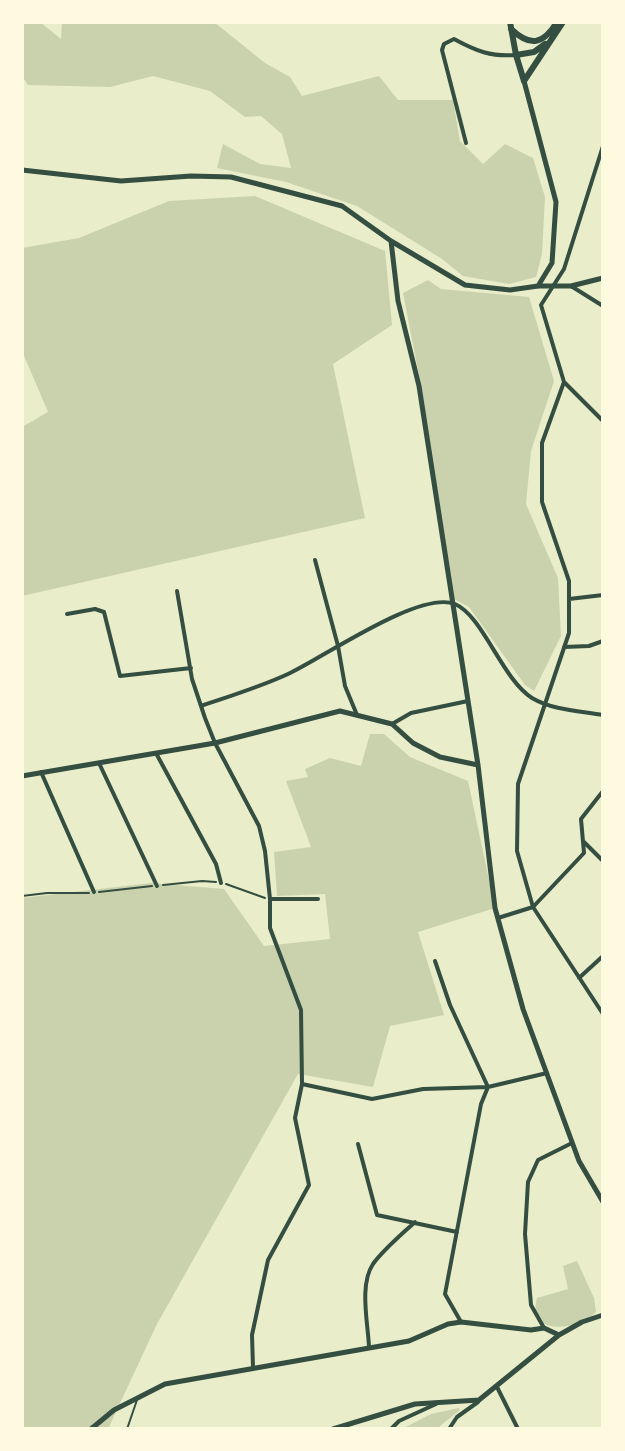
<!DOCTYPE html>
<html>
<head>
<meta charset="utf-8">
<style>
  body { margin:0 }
  #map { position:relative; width:625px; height:1451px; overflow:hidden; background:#e9edc9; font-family:Commissioner,sans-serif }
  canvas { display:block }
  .frame { position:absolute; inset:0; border:24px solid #fefae0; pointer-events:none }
</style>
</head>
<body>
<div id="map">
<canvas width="625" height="1451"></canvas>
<div class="frame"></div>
</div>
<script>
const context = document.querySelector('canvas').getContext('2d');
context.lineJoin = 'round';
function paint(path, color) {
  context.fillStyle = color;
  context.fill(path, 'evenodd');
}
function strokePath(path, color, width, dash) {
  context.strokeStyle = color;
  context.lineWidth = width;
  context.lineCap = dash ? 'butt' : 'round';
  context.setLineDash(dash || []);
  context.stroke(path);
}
paint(new Path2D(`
  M22,22H40L61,39L62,22H214L265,63L290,77L302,96L379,76L398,100H453L460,141L483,164L505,144L533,158L545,197L542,254L536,277L509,284L463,276L442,259L357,206L286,182L217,168L223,144L260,164L291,168L282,134L261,116L245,117L210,91L153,76L110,87L28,85L22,76Z
  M255,196L385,251L392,325L333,364L365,518L22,596V427L48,412L22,351V248L79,238L169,201Z
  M428,280L441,289L529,297L554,381L531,451L526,504L558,578L561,636L534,691L525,685L469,607L454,599L421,386L403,293Z
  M370,734H384L410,757L468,781L495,908L418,932L444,1015L390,1026L373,1087L298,1074L157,1324L108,1429H22V898L151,883L224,889L264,946L330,939L325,894L277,896L274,852L311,847L286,781L308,777L305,769L330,758L361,766Z
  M577,1261L594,1298L596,1312C579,1331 526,1337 537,1298L568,1289L563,1266Z
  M459,1408L460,1410L440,1426V1429H402L431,1414Z`), '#cad2ad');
strokePath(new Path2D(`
  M226,884L265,898
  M163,885L202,881L216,882
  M99,892L152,886
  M22,896L47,893H89`), '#344e41', 2);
strokePath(new Path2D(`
  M127,1429L137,1400`), '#344e41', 2);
strokePath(new Path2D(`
  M466,143L442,50L444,44L454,39C476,51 491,57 516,55
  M603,146L564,269L541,305L564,382L603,421
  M571,286L603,306
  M564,382L542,443V502L569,581V633L518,784L517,851L533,907L603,1014
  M315,560L338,646L345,686L357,715
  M177,591L192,679L205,718L215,743L259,826L265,851L270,899V928L301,1010L302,1084L295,1118L309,1185L268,1260L252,1335L253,1367
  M569,599L603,595
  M67,614L95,609L104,612L120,676L191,668
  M564,647L589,646L603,641
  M201,706C230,696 260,687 288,674C323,658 419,590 455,604C483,616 502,679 532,698C552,710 580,711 603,715
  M392,724L411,713L468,701
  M157,755L216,864L221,883
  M99,763L157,886
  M41,772L94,892
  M584,842L603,861
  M270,899H318
  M498,918L533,907L584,853L581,819L603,791
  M435,961L450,1005L488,1087
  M579,978L603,956
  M302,1084L372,1099L423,1089L488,1087L547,1073
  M358,1144L377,1215L457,1232
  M461,1322L445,1294L481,1104L488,1087
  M544,1328L531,1305L525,1234L528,1182L538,1160L572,1143
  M369,1347C368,1323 359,1285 373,1264C384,1249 401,1235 415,1222
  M497,1387L518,1429
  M391,1429L399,1421L436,1404
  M449,1429L457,1417L478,1402`), '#344e41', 4);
strokePath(new Path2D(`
  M524,81L556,202L552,263L538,286
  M22,170L121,181L191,176L231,177L342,206L391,241L465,285L510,290L538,286H571L603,278
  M391,241L398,301L419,386L478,765L495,908L523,1009L579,1161L603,1202
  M22,776L215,743L340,711L392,724L413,743L440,757L478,765
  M91,1429L114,1410L165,1384L409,1341L448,1324L461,1322L531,1330L544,1328L559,1335
  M333,1429L415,1404L479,1400L559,1335L582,1322L603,1315`), '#344e41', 5);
strokePath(new Path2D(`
  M510,22L516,55L524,81
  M511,29C530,47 543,45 557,22
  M516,55L534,52L545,44
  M524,81L563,22`), '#344e41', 6);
</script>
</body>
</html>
